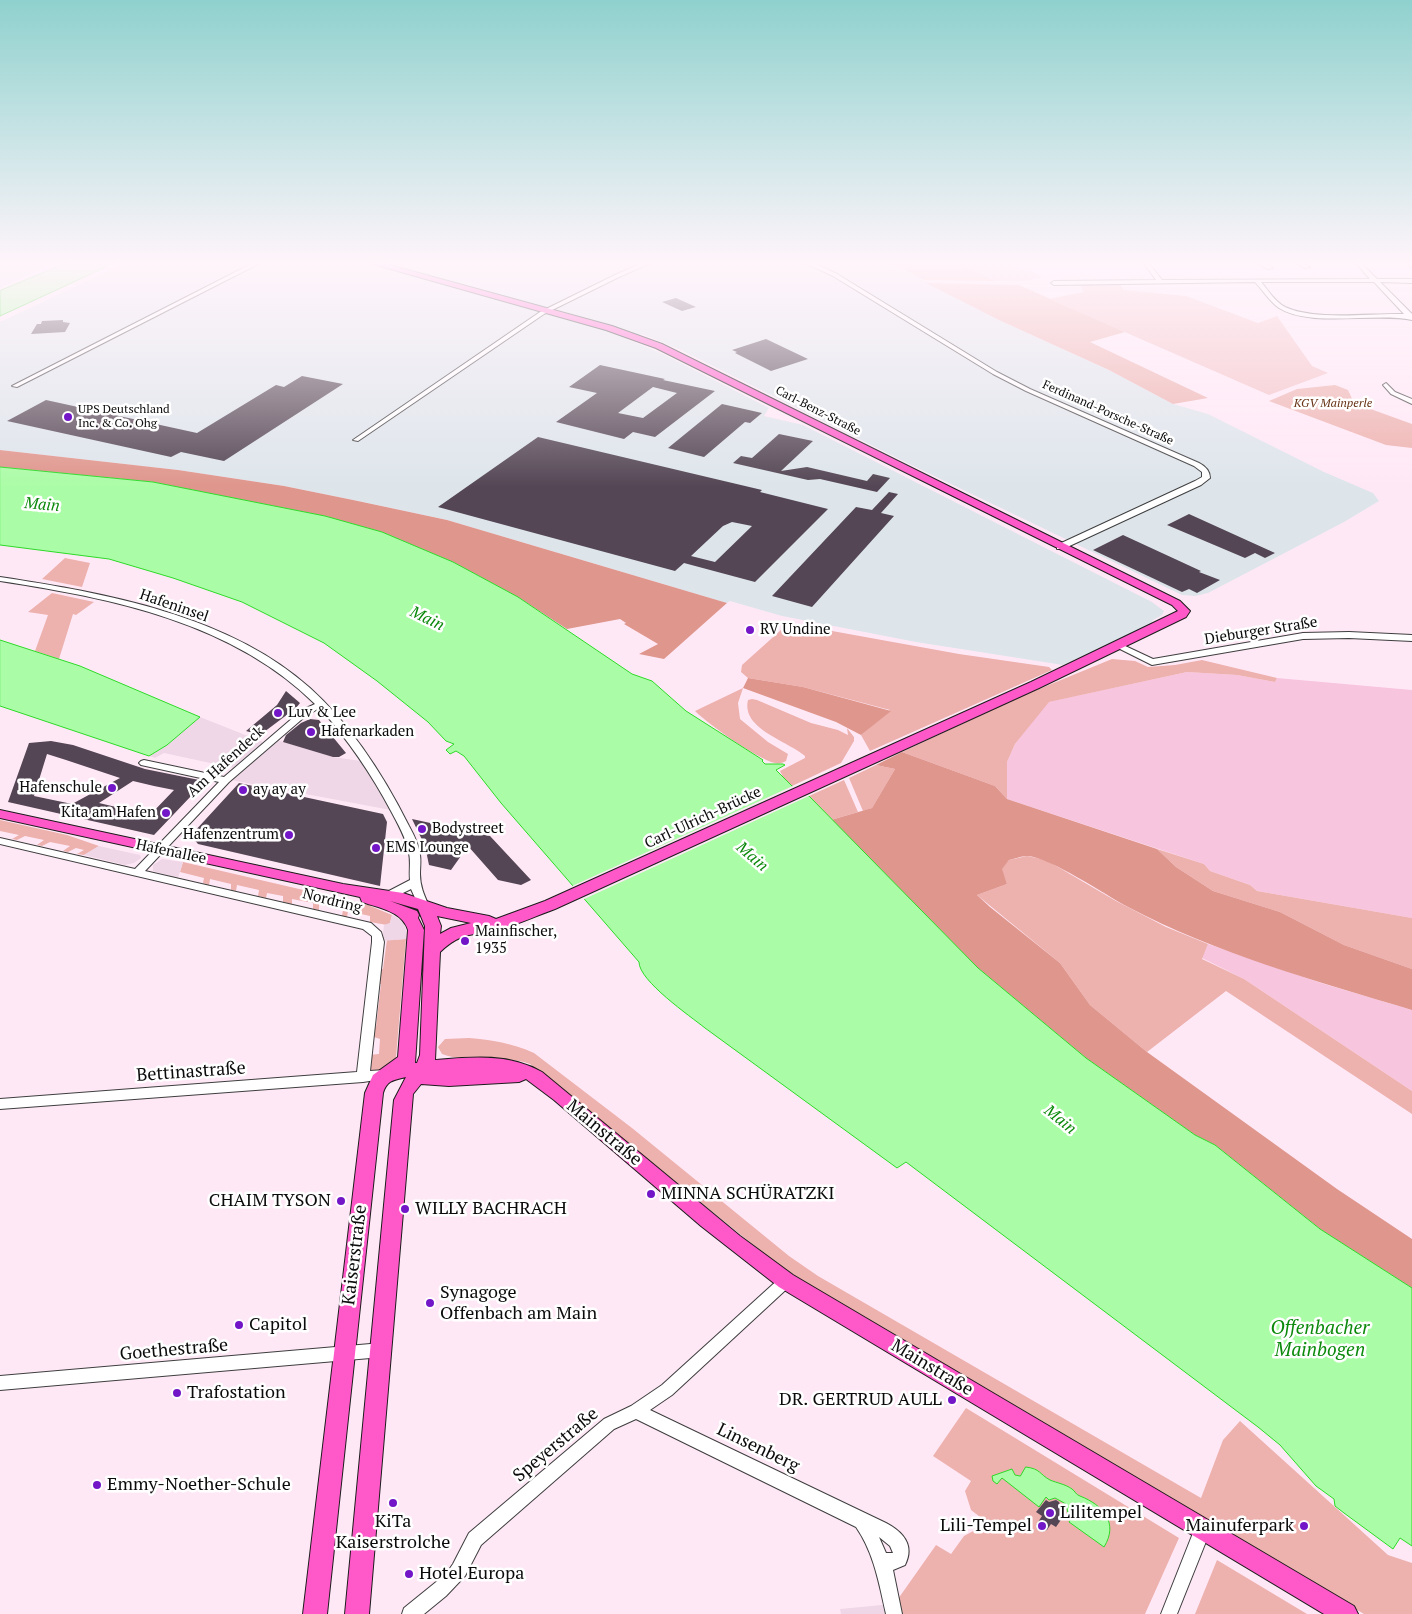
<!DOCTYPE html>
<html>
<head>
<meta charset="utf-8">
<style>
  body { margin:0 }
  canvas { display:block; background:#ffe8f6 }
</style>
</head>
<body>
<canvas width="1412" height="1614"></canvas>
<script>
const context = document.querySelector('canvas').getContext('2d');
context.lineJoin = 'round';
function paint(path, color) {
  context.fillStyle = color;
  context.fill(path, 'evenodd');
}
function strokePath(path, color, width, dash) {
  context.strokeStyle = color;
  context.lineWidth = width;
  context.lineCap = dash ? 'butt' : 'round';
  context.setLineDash(dash || []);
  context.stroke(path);
}
function label(font, color, halo, rows, align = 'center') {
  context.font = font + ' "PT Serif",serif';
  context.lineWidth = 5;
  context.setLineDash([]);
  context.textBaseline = 'middle';
  context.strokeStyle = halo;
  context.fillStyle = color;
  for (const [text, x, y, turn = 0] of rows) {
    context.save();
    context.translate(x, y);
    context.rotate((+turn || 0) * Math.PI / 180);
    context.textAlign = isNaN(turn) ? turn : align;
    if (halo) context.strokeText(text, 0, 0);
    context.fillText(text, 0, 0);
    context.restore();
  }
}
paint(new Path2D(`
  M0,261H59L0,288Z
  M129,261H887L999,320L1109,370L1173,404L1208,414L1324,472L1373,493L1379,501L1344,522L1208,593L1195,596L1182,595L901,460L681,350L642,334L627,339L663,354L769,408L764,416L803,425L1152,602L1164,611L1162,615L1153,620L1151,624L1063,665L916,642L782,616L730,601L727,603L447,520L353,500L284,486L178,470L0,450V322Z`), '#dde5eb');
paint(new Path2D(`
  M954,261H1011L1043,277L1027,281H995Z
  M1187,672L1237,675L1275,682L1277,678L1412,690V918L1257,891L1250,885L1210,871L1204,864L1007,799V762L1015,744L1048,702Z
  M1208,944L1321,983L1412,1010V1091L1244,979L1202,958Z`), '#f8c5df');
paint(new Path2D(`
  M887,261H954L995,281L924,280Z
  M926,283L1019,285L1125,332L1090,342L1208,398L1173,404L1109,370L999,320Z
  M1335,385L1348,390L1354,403L1412,424V448L1386,445L1269,401L1297,389Z
  M65,558L90,563L82,587L42,579Z
  M52,593L94,602L76,615L73,614L59,659L35,651L48,615L28,612Z
  M793,626L810,627L959,654L1049,667L1052,670L870,751L861,735L890,710L803,687L748,678L741,672L742,665L781,630Z
  M1112,659L1135,661L1148,667L1175,665L1202,660L1277,678L1275,682L1237,675L1187,672L1049,702L1015,744L1007,762V799L995,786L902,752L1022,696Z
  M743,688L738,703L740,719L768,742L788,754L786,761C782,763 779,764 775,763C757,759 708,724 695,711Z
  M752,699L757,700L811,723L838,730L848,735L847,728L854,737V741L841,763L792,786L784,779L780,771L805,758V756C788,741 741,729 748,700Z
  M876,765L895,769L872,808L863,811L849,778Z
  M844,780L858,812L831,820L809,796Z
  M0,820L67,835L99,846L84,855L77,854L84,850L76,848L68,852L63,851L70,846L50,842L42,846L37,845L44,840L25,836L17,840L12,839L19,835L0,831Z
  M1157,849L1204,864L1210,871L1250,885L1257,891L1412,918V969L1344,945L1280,912L1213,891L1176,867Z
  M1027,856L1046,860L1116,901L1166,927L1208,944L1202,959L1244,979L1412,1091V1114L1226,991L1147,1052L1090,1005L1060,963L977,895L1007,884L1001,869L1009,860Z
  M183,862L368,905L392,915L390,923L387,925L370,922V916L348,911L347,917L342,916L343,910L319,904V910L313,909V903L292,899V904L283,902V896L267,893L266,898L258,896L259,890L237,885L236,891L231,890V884L210,879L209,885L203,883L204,878L180,872Z
  M406,939L396,1057C389,1069 380,1071 367,1074L369,1055L379,1054L380,1039L371,1036L372,1028L376,1027L381,984H376L378,970L383,969L387,940Z
  M469,1038C492,1040 512,1043 534,1053L632,1128L789,1256L818,1276L1201,1498L1223,1440L1240,1421L1388,1555L1412,1563V1614H1364L828,1298L778,1265L530,1064C502,1054 470,1064 442,1054L438,1047L445,1039Z
  M966,1408L1179,1538L1145,1614H901L898,1599L936,1545L951,1554L964,1536L988,1523L971,1510L965,1491L971,1481L933,1456Z
  M1217,1560L1307,1614H1195Z`), '#edb1ae');
paint(new Path2D(`
  M0,450L178,470L284,486L353,500L447,520L727,603L664,659L639,654L658,644L624,624L626,623L620,619L567,629L518,597L453,562L382,532L325,516L153,482L0,467Z
  M748,678L803,687L891,711L861,735L836,722L743,688Z
  M902,752L995,786L1007,799L1157,849L1176,867L1213,891L1280,912L1344,945L1412,969V1010C1316,981 1217,954 1128,907C1105,895 1050,857 1027,856C1021,856 1014,859 1009,860L1002,869L1007,884L977,895L990,907L1060,963L1090,1005L1147,1052L1337,1189L1412,1239V1288L1320,1229L1215,1145L1195,1135L1086,1058L978,968L831,820L872,808L895,769L876,765Z`), '#df968c');
paint(new Path2D(`
  M1080,284H1119L1124,290L1186,296L1258,323L1277,316L1312,366L1328,373L1269,395L1049,299L1084,292Z`), '#f3c1c5');
paint(new Path2D(`
  M200,717L263,742L233,768L164,753L155,758L149,756L167,745Z
  M277,740L333,757L368,762L396,811L231,780Z
  M99,846L140,855L141,858L134,863L125,865L84,855Z
  M162,859L183,862L178,878L153,871V865Z
  M392,915L403,921L406,930V939L382,941L384,925L390,923Z
  M892,1604L894,1614H841L840,1609Z`), '#efd7e7');
const water = new Path2D(`
  M71,261H119L0,316V291Z
  M0,467L153,482L325,516L382,532L453,562L518,597L632,674L652,681L686,711L763,760L762,761L765,764H783L785,765L776,770L792,786L809,796L978,968L1086,1058L1195,1135L1215,1145L1320,1229L1412,1288V1546L1400,1538L1393,1549L1344,1513L1335,1506L1334,1499L1316,1486L1280,1445L1258,1427L906,1162L897,1168L705,1028C690,1016 639,981 639,962L501,803L464,756L456,751L450,754L446,750L454,744L446,741L428,722L377,681L324,643L242,602L173,578L109,559L0,545Z
  M0,640L80,666L200,717L167,745L149,756L0,706Z
  M1026,1467C1041,1469 1039,1474 1050,1480C1057,1483 1065,1484 1072,1489C1075,1491 1076,1495 1080,1496C1103,1505 1119,1523 1104,1547L1069,1522L1072,1517L1068,1513L1066,1504L1055,1498L1049,1500L1046,1497L1039,1507L1002,1478L997,1484L993,1481L992,1476L1012,1469L1015,1475L1020,1476Z`);
paint(water, '#abfca7');
strokePath(water, '#2cda27', 1);
paint(new Path2D(`
  M795,785L811,795L582,900L570,887Z`), '#ffe8f6');
paint(new Path2D(`
  M676,298L696,307L682,311L662,302Z
  M63,320V322L70,323L65,332L31,334L37,324H41L42,321Z
  M766,339L808,359L771,371L735,353L737,352L732,350Z
  M600,365L665,379L663,380L715,391L655,437L633,432L624,439L556,422L597,393L569,387ZM653,387L677,393L643,418L618,413Z
  M302,376L343,384L224,461L181,452L171,457L7,421L46,400L197,433L276,385L284,387Z
  M722,404L762,413L750,423L745,422L704,457L668,448Z
  M779,434L813,441L781,471L807,467L867,481L873,474L890,478L877,492L820,479L808,480L733,463L741,456L752,458Z
  M538,437L762,490L760,492L828,509L755,582L684,563L675,571L438,507ZM732,522L752,526L715,562L691,556L723,526Z
  M889,492L898,494L881,513L894,516L812,607L772,596L856,507L872,510Z
  M1189,514L1275,553L1265,558L1255,553L1245,558L1167,525Z
  M1123,535L1201,571L1199,572L1220,580L1197,593L1189,589L1182,592L1093,550Z
  M286,691L300,703L296,708L260,735L246,731L277,705Z
  M310,719L319,720L346,753L339,757H333L283,742L286,735L301,723Z
  M51,741L73,745L145,769L209,782L192,795L154,835L8,802L29,743ZM47,754L66,760L120,778L72,804L34,796ZM133,781L154,786L174,790L150,815L99,803Z
  M239,783L383,814L387,822L380,886L198,844L193,838L194,832Z
  M412,819L490,836L531,880L521,885L498,880L468,846L451,870L429,865L425,846Z
  M1046,1500L1049,1502L1056,1500L1059,1502L1065,1514L1056,1527L1051,1524L1047,1530L1042,1532L1037,1529L1036,1525L1042,1516L1036,1512Z`), '#544654');
const minor = new Path2D(`
  M257,261H264L17,387L12,386Z
  M647,261H655L619,277L544,314L358,441L353,440L540,312L615,275Z
  M801,261H809L837,274L997,372L1030,389L1199,463C1205,466 1210,471 1210,478L1201,485L1063,549H1057V545L1195,481L1202,477V472L1194,466L1026,391L993,374L833,276Z
  M1142,261H1147L1162,280L1370,279L1354,261H1359L1377,279H1412V283L1380,282L1412,314V320C1376,312 1310,328 1279,308C1269,301 1263,290 1255,282L1054,285L1051,283L1054,281L1156,280ZM1261,282H1374L1404,314C1370,313 1315,321 1285,307C1275,302 1268,290 1261,282Z
  M1252,261H1260L1273,268L1268,269Z
  M1292,261H1299L1310,267L1305,268Z
  M1406,261H1411L1412,268Z
  M1386,383L1395,392L1412,399V404L1391,394L1383,385Z
  M0,577C105,593 229,615 310,688C352,726 384,776 409,826C414,835 419,845 420,855C421,861 420,867 420,874C420,886 424,895 429,906L428,909H420L411,889L391,899L386,895L387,892L410,880C409,871 411,862 409,853C406,838 398,824 391,811C371,773 348,740 320,708L308,714L229,782L145,871L371,923L381,932L384,942L370,1071L385,1070L389,1072L391,1075L389,1078L363,1082L0,1109V1099L357,1072L372,942V936L363,929L0,844V838L135,869L219,782L141,765L139,763L141,761L144,760L224,777L302,710L315,704C232,622 111,598 0,581Z
  M1349,632L1412,635V641L1349,638L1303,639L1152,665L1114,646L1118,643L1121,644L1153,659L1303,633Z
  M786,1275L791,1277L793,1281L791,1285L672,1395L650,1410L886,1523C903,1532 915,1545 905,1565L893,1570L902,1614H886C879,1583 874,1553 856,1527L636,1419L614,1429L481,1545L465,1576L446,1596L424,1614H402L404,1608L446,1574L453,1564L469,1533L604,1419L631,1406L662,1385L781,1277ZM879,1537L890,1546L893,1553H886Z
  M382,1343L387,1345L389,1350L387,1355L382,1357L0,1390V1376Z
  M1203,1521L1209,1523L1211,1529L1177,1614H1161L1197,1523Z`);
const major = new Path2D(`
  M362,261H375L612,326L662,344L1180,601L1190,611L1186,617L1039,688L555,909C538,915 521,923 504,928C476,937 464,929 440,952L435,1060C471,1057 509,1053 542,1072L740,1236L793,1275L1354,1606L1358,1614H1324L779,1287L701,1226L554,1100L526,1079L519,1082L449,1086L421,1084L413,1094L369,1614H345L394,1100L406,1077C394,1080 387,1080 383,1093L327,1614H303L365,1093L373,1075L398,1057L408,930C402,911 379,908 362,902L360,897L0,818V810L343,884L403,893L447,908L489,916L496,919L545,901L1031,682L1178,611L1172,605L656,348L606,330ZM390,901L418,909L425,926L420,1055L417,1063H415L424,930L418,918L419,915L417,911ZM437,916L471,923L451,928L440,934L441,926Z`);
strokePath(minor, '#3e3e3e', 2);
strokePath(major, '#1c1c1c', 2);
paint(minor, '#fff');
paint(major, '#ff58c8');
const sky = context.createLinearGradient(0, 0, 0, 487);
sky.addColorStop(0, '#8fd1ce');
sky.addColorStop(0.54, '#fff5fb');
sky.addColorStop(1, '#fff5fb00');
context.fillStyle = sky;
context.fillRect(0, 0, 1412, 487);
for (const [x, y, r, color] of [
  [68,417,5,"#7216c7"],
  [750,630,5,"#7216c7"],
  [278,713,5,"#7216c7"],
  [311,732,5,"#7216c7"],
  [112,788,5,"#7216c7"],
  [243,790,5,"#7216c7"],
  [166,813,5,"#7216c7"],
  [422,829,5,"#7216c7"],
  [289,835,5,"#7216c7"],
  [376,848,5,"#7216c7"],
  [465,941,5,"#7216c7"],
  [651,1194,5,"#7216c7"],
  [341,1201,5,"#7216c7"],
  [405,1209,5,"#7216c7"],
  [430,1303,5,"#7216c7"],
  [239,1325,5,"#7216c7"],
  [177,1393,5,"#7216c7"],
  [952,1400,5,"#7216c7"],
  [97,1485,5,"#7216c7"],
  [393,1503,5,"#7216c7"],
  [1050,1513,5,"#7216c7"],
  [1042,1526,5,"#7216c7"],
  [1304,1526,5,"#7216c7"],
  [409,1574,5,"#7216c7"]
]) {
  const dot = new Path2D();
  dot.arc(x, y, r, 0, 2 * Math.PI);
  context.fillStyle = color;
  context.fill(dot);
  strokePath(dot, '#fff', 2);
}
label('italic 12px', '#673316', '#fff', [
  ["KGV Mainperle",1333,404]
]);
label('12px', '#0b0b0b', '#fff', [
  ["UPS Deutschland",78,410],
  ["Inc. & Co. Ohg",78,424]
], 'left');
label('12px', '#0b0b0b', '#fff', [
  ["Carl-Benz-Straße",818,411,27],
  ["Ferdinand-Porsche-Straße",1108,413,24]
]);
label('15px', '#0b0b0b', '#fff', [
  ["Hafeninsel",174,606,19],
  ["Dieburger Straße",1261,631,-9],
  ["Am Hafendeck",226,762,-42],
  ["Carl-Ulrich-Brücke",703,818,-25],
  ["Hafenallee",171,852,12],
  ["Nordring",332,901,14]
]);
label('15px', '#0b0b0b', '#fff', [
  ["RV Undine",760,630],
  ["Luv & Lee",288,713],
  ["Hafenarkaden",321,732],
  ["Hafenschule",102,788,"right"],
  ["ay ay ay",253,790],
  ["Kita am Hafen",156,813,"right"],
  ["Bodystreet",432,829],
  ["Hafenzentrum",279,835,"right"],
  ["EMS Lounge",386,848],
  ["Mainfischer,",475,932],
  ["1935",475,949]
], 'left');
label('italic 16px', '#0b890b', '#fff', [
  ["Main",42,505,5],
  ["Main",427,619,26],
  ["Main",752,857,41],
  ["Main",1060,1120,39]
]);
label('18px', '#0b0b0b', '#fff', [
  ["Bettinastraße",191,1072,-4],
  ["Mainstraße",604,1133,40],
  ["Kaiserstraße",355,1255,-83],
  ["Goethestraße",174,1350,-5],
  ["Mainstraße",932,1368,31],
  ["Speyerstraße",556,1445,-40],
  ["Linsenberg",758,1448,26]
]);
label('18px', '#0b0b0b', '#fff', [
  ["MINNA SCHÜRATZKI",661,1194],
  ["CHAIM TYSON",331,1201,"right"],
  ["WILLY BACHRACH",415,1209],
  ["Synagoge",440,1293],
  ["Offenbach am Main",440,1314],
  ["Capitol",249,1325],
  ["Trafostation",187,1393],
  ["DR. GERTRUD AULL",942,1400,"right"],
  ["Emmy-Noether-Schule",107,1485],
  ["Lilitempel",1060,1513],
  ["KiTa",393,1522,"center"],
  ["Kaiserstrolche",393,1543,"center"],
  ["Lili-Tempel",1032,1526,"right"],
  ["Mainuferpark",1294,1526,"right"],
  ["Hotel Europa",419,1574]
], 'left');
label('italic 19px', '#0b890b', '#fff', [
  ["Offenbacher",1320,1329],
  ["Mainbogen",1320,1351]
]);
</script>
</body>
</html>
